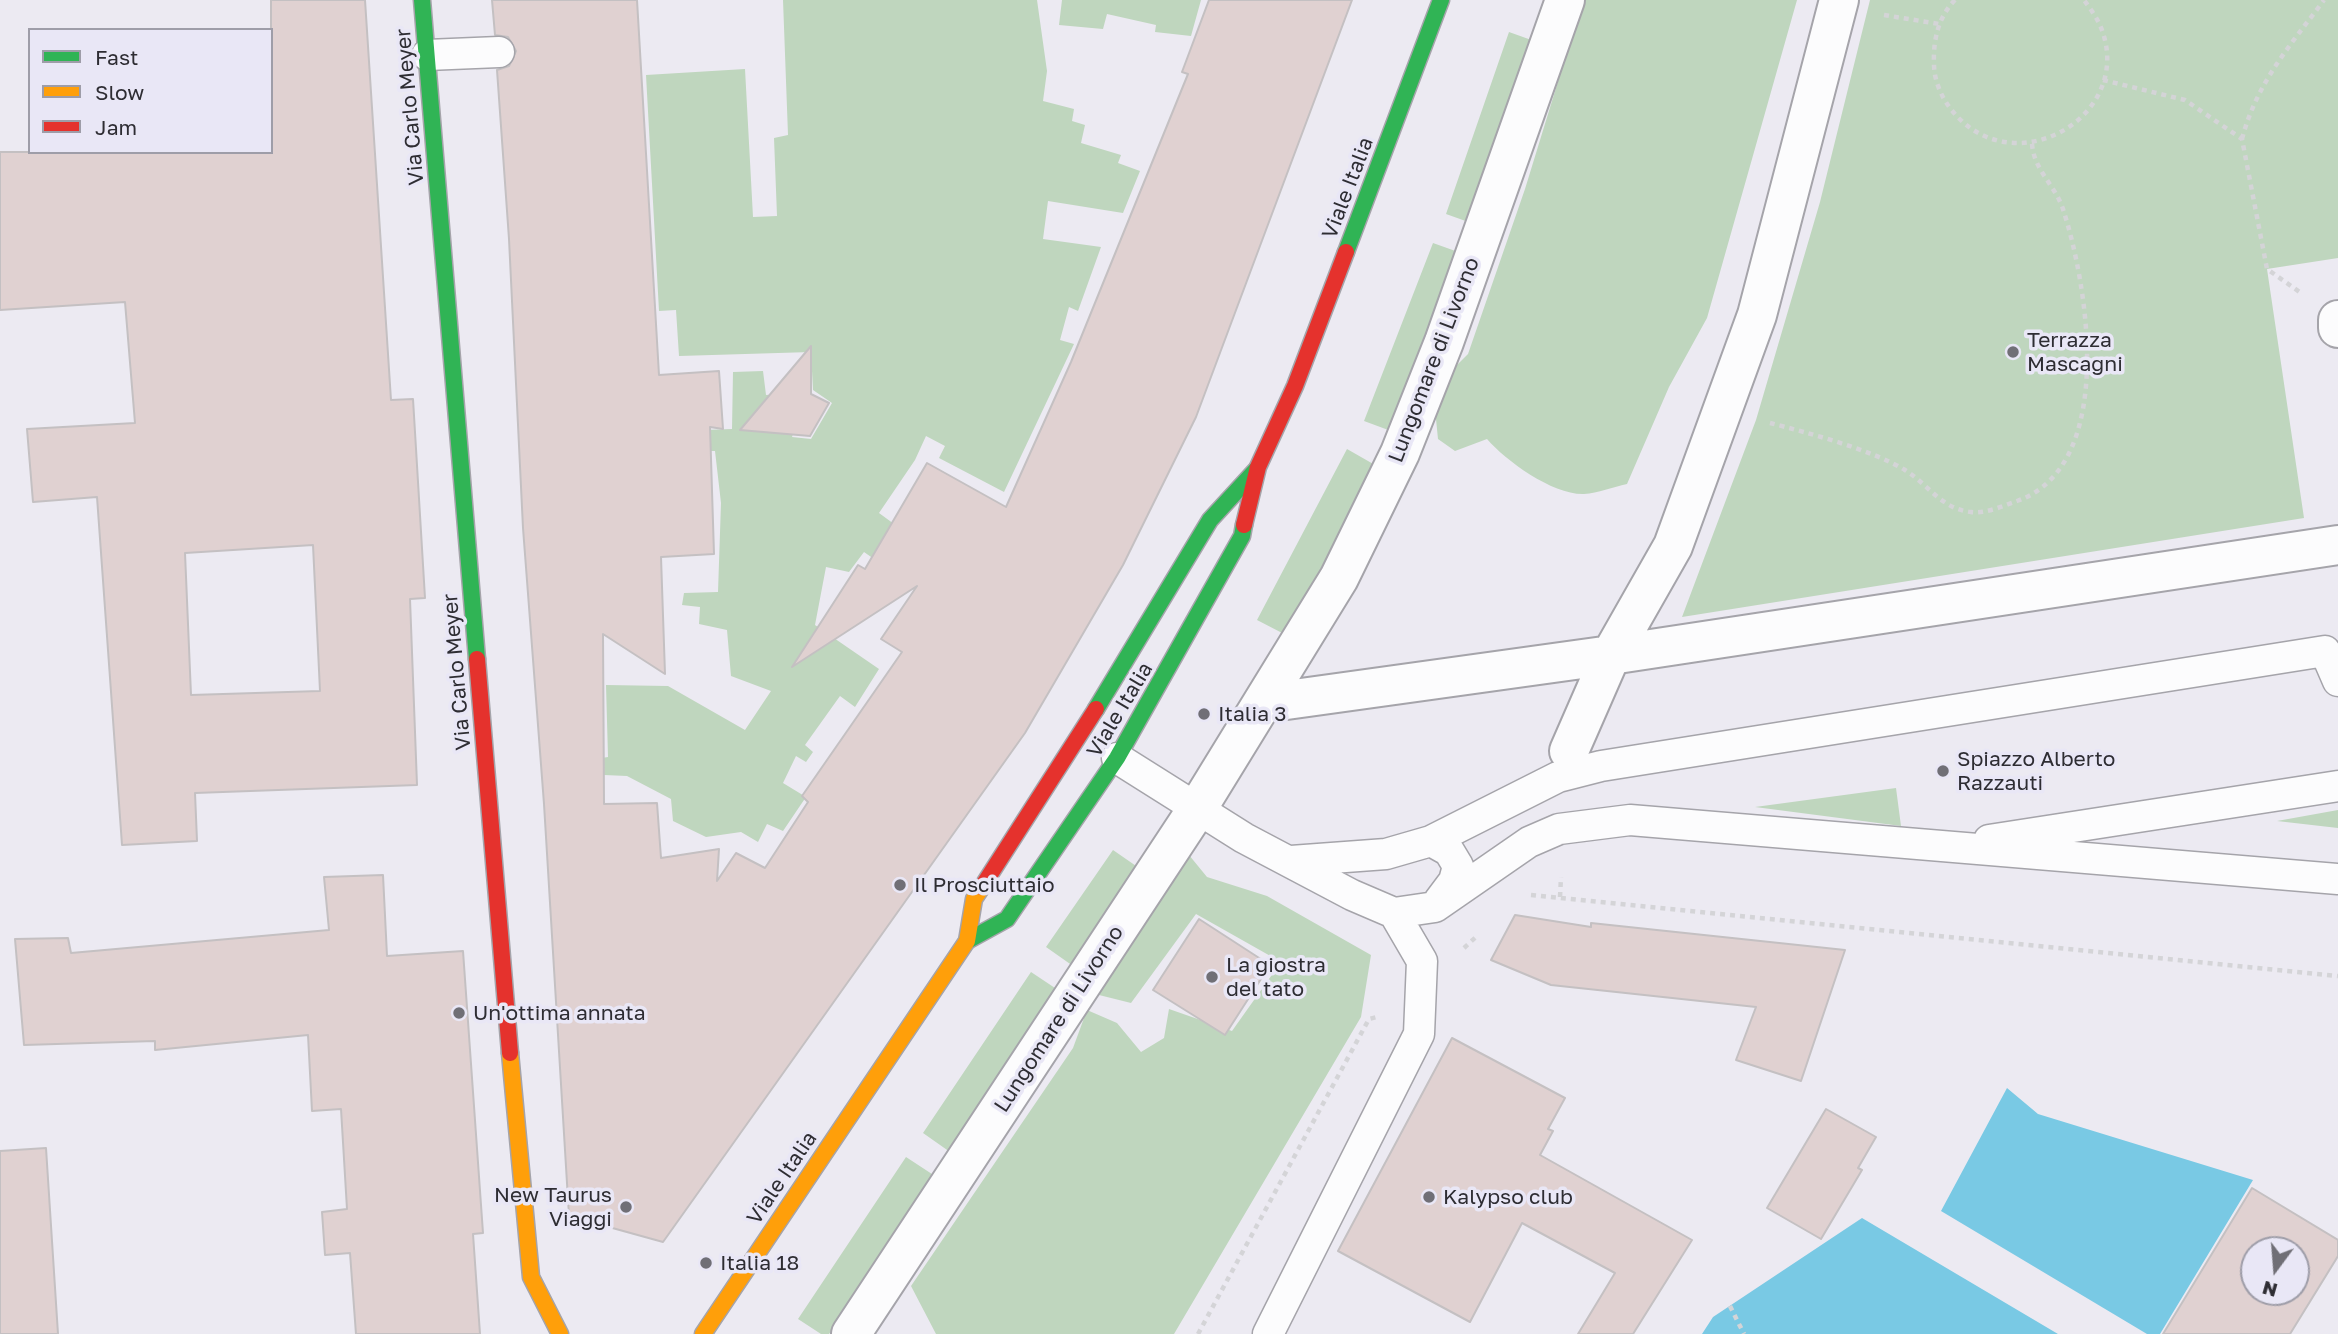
<!DOCTYPE html>
<html>
<head>
<meta charset="utf-8">
<style>
  body { margin:0 }
  #map { position:relative; width:2338px; height:1334px; overflow:hidden; background:#eceaf2; font-family:"Golos Text",sans-serif }
  canvas { display:block }
  .legend { position:absolute; left:28px; top:28px; width:245px; height:126px; box-sizing:border-box; background:#e9e7f6; border:2px solid #9e9da8; margin:0; padding:9px 12px; list-style:none; font-size:21px; color:#2e2d33 }
  .legend li { display:flex; align-items:center; gap:14px; height:35px }
  .legend b { width:35px; border:2px solid #9e9da8 }
  .north { position:absolute; left:2240px; top:1236px; width:70px; height:70px; box-sizing:border-box; background:#e9e7f6; border:2px solid #9e9da8; border-radius:50%; rotate:196deg; font-size:19px; font-weight:700; line-height:28px; text-align:center; color:#2e2d33 }
  .north::after { content:''; display:block; margin:auto; width:24px; height:32px; background:#706f76; clip-path:polygon(50% 0,100% 100%,50% 72%,0 100%) }
</style>
</head>
<body>
<div id="map">
<canvas width="2338" height="1334"></canvas>
<ul class="legend">
<li><b style="height:9px;background:#30b455"></b>Fast</li>
<li><b style="height:9px;background:#ff9f0a"></b>Slow</li>
<li><b style="height:9px;background:#e5322d"></b>Jam</li>
</ul>
<div class="north">N</div>
</div>
<script>
const context = document.querySelector('canvas').getContext('2d');
context.lineJoin = 'round';
function paint(path, color) {
  context.fillStyle = color;
  context.fill(path, 'evenodd');
}
function strokePath(path, color, width, dash) {
  context.strokeStyle = color;
  context.lineWidth = width;
  context.lineCap = dash ? 'butt' : 'round';
  context.setLineDash(dash || []);
  context.stroke(path);
}
function label(font, color, halo, rows, align = 'center') {
  context.font = font + ' "Golos Text",sans-serif';
  context.lineWidth = 7;
  context.setLineDash([]);
  context.textBaseline = 'middle';
  context.strokeStyle = halo;
  context.fillStyle = color;
  for (const [text, x, y, turn = 0] of rows) {
    context.save();
    context.translate(x, y);
    context.rotate((+turn || 0) * Math.PI / 180);
    context.textAlign = isNaN(turn) ? turn : align;
    if (halo) context.strokeText(text, 0, 0);
    context.fillText(text, 0, 0);
    context.restore();
  }
}
paint(new Path2D(`
  M783,0H1037L1047,71L1043,101L1074,109L1072,121L1085,125L1081,143L1121,155L1118,163L1140,171L1123,213L1048,201L1043,239L1101,247L1078,311L1069,307L1060,340L1074,344L1004,492L939,458L945,446L926,436L915,460L879,513L905,532L884,566L864,552L849,572L826,567L815,625L879,669L855,707L840,696L805,745L813,752L806,762L796,756L783,783L806,797L783,831L767,824L758,842L741,832L706,837L673,821L671,799L627,776L604,775L602,758L608,757L606,685L668,686L745,730L771,691L731,676L727,630L699,624L700,607L682,605L684,593L718,592L721,503L715,451H676L674,431L732,429L733,372L763,371L766,395L807,392L792,437L811,439L832,403L813,390L811,352L679,356L676,310L659,311L646,75L745,69L753,217L777,216L774,138L788,135Z
  M1062,0H1201L1191,36L1155,32L1156,25L1107,14L1103,29L1059,25Z
  M1583,0H1797L1707,318L1669,387L1627,484C1613,487 1598,493 1584,494C1553,495 1506,461 1487,439L1455,451L1438,439L1433,389L1468,354L1525,189Z
  M1870,0H2338V258L2267,269L2304,518L1682,617L1756,420L1820,202Z
  M1509,32L1537,42L1474,224L1446,214Z
  M1433,243L1461,253L1391,431L1364,421Z
  M1347,449L1375,465L1286,635L1257,620Z
  M1896,788L1901,826L1755,807Z
  M2338,810V828L2277,821Z
  M1113,850L1139,868L1073,966L1046,947Z
  M1189,855L1207,877L1267,896L1371,955L1361,1017L1174,1334H936L911,1286L1073,1048L1087,1010L1117,1023L1141,1052L1164,1038L1169,1009L1232,1031L1281,962L1196,914L1131,1003L1099,995L1163,879Z
  M1031,972L1058,990L950,1152L923,1133Z
  M906,1157L935,1176L829,1334H821L798,1319Z`), '#bfd6be');
paint(new Path2D(`
  M2007,1088L2038,1114L2253,1180L2160,1334H2147L1941,1211Z
  M1862,1218L2058,1334H1702L1713,1317Z`), '#79c9e4');
const building = new Path2D(`
  M271,0H365L391,400L413,399L425,598L410,599L417,785L195,793L197,841L122,845L97,497L33,502L27,429L135,423L125,302L0,310V152H271ZM313,545L320,691L191,695L185,553Z
  M492,0H637L659,375L719,371L723,429L710,427L714,554L661,557L665,674L603,634L604,804L657,803L661,858L719,849L717,881L736,853L765,868L808,802L802,796L902,652L881,639L917,586L792,667L858,565L865,569L927,463L1006,507L1071,362L1188,74L1182,72L1209,0H1352L1196,417L1123,565L1025,733L663,1242L569,1216L544,804L523,528L509,239L497,70L509,66L516,51L508,37L495,35Z
  M811,346V394L829,403L810,436L740,430Z
  M383,875L387,956L463,951L483,1233L473,1234L480,1334H356L350,1253L325,1255L322,1212L347,1209L341,1109L312,1111L308,1035L155,1050V1041L24,1045L15,939L68,938L71,953L329,930L324,877Z
  M1515,915L1591,927V923L1845,950L1801,1081L1736,1060L1756,1007L1551,985L1491,960Z
  M1199,919L1270,965L1225,1035L1153,990Z
  M1452,1038L1565,1098L1548,1129L1553,1131L1540,1155L1692,1240L1633,1334H1578L1615,1273L1522,1223L1470,1322L1338,1251Z
  M1826,1109L1876,1137L1858,1168L1862,1170L1821,1239L1767,1208Z
  M46,1148L58,1334H0V1151Z
  M2252,1188L2338,1240V1256L2290,1334H2163ZM2254,1250H2296V1292H2254Z`);
paint(building, '#e0d1d1');
strokePath(building, '#c4c0c2', 2);
const lane = new Path2D(`
  M427,55L499,52
  M1117,758L1244,838L1352,895L1394,913L1435,907L1529,842L1559,829L1630,820L2338,879
  M1989,840L2338,786
  M1431,841L1449,851L1458,866L1454,881L1439,901
  M1291,861L1386,854L1431,841L1558,777L1601,766L2325,651L2338,681
  M1268,1334L1419,1034L1422,961L1394,913`);
const street = new Path2D(`
  M2338,320V328
  M1265,703L1611,655L2338,545
  M1569,751L1611,655L1673,546L1757,315L1839,0
  M851,1334L1197,809L1339,578L1400,453L1444,342L1565,0`);
const fast = new Path2D(`
  M422,0L477,659
  M1346,252L1441,0
  M1096,709L1210,520L1256,470
  M967,941L1007,919L1117,758L1242,536L1244,525`);
const slow = new Path2D(`
  M510,1053L531,1277L560,1334
  M703,1334L967,941L974,899L982,887`);
const jam = new Path2D(`
  M1244,525L1258,467L1295,386L1346,252
  M477,659L510,1053
  M982,887L1096,709`);
strokePath(lane, '#a5a4aa', 33);
strokePath(street, '#a5a4aa', 42);
strokePath(fast, '#a5a4aa', 19);
strokePath(slow, '#a5a4aa', 19);
strokePath(jam, '#a5a4aa', 19);
strokePath(new Path2D(`
  M1955,0C1938,17 1933,41 1934,64C1934,80 1941,96 1950,108C2012,190 2141,114 2099,23C2095,15 2089,7 2084,0
  M1884,15L1939,24
  M2103,80L2185,100L2242,139L2267,269L2301,293
  M2242,139C2257,82 2290,46 2324,0
  M1770,423C1809,433 1872,450 1905,470C1928,484 1941,509 1971,512C1985,514 2003,506 2017,501C2117,466 2088,286 2063,209C2055,185 2033,169 2032,143
  M1531,895L2338,976
  M1560,897L1561,877
  M1464,948L1478,935
  M1730,1306L1744,1334
  M1198,1334L1369,1019L1377,1017`), '#d4d4d7', 4.5, [5, 5]);
strokePath(lane, '#fcfcfd', 30);
strokePath(street, '#fcfcfd', 38);
strokePath(fast, '#30b455', 16);
strokePath(slow, '#ff9f0a', 16);
strokePath(jam, '#e5322d', 16);
for (const [x, y, r, color] of [
  [2013,352,7,"#706f76"],
  [1204,714,7,"#706f76"],
  [1943,771,7,"#706f76"],
  [900,885,7,"#706f76"],
  [1212,977,7,"#706f76"],
  [459,1013,7,"#706f76"],
  [1429,1197,7,"#706f76"],
  [626,1207,7,"#706f76"],
  [706,1263,7,"#706f76"]
]) {
  const dot = new Path2D();
  dot.arc(x, y, r, 0, 2 * Math.PI);
  context.fillStyle = color;
  context.fill(dot);
  strokePath(dot, '#e9e7f6', 2.5);
}
label('21px', '#2e2d33', '#e9e7f6', [
  ["Via Carlo Meyer",410,107,-95],
  ["Viale Italia",1348,188,-69],
  ["Lungomare di Livorno",1434,360,-69],
  ["Via Carlo Meyer",457,672,-95],
  ["Viale Italia",1120,710,-59],
  ["Lungomare di Livorno",1059,1019,-57],
  ["Viale Italia",782,1178,-56]
]);
label('21px', '#2e2d33', '#e9e7f6', [
  ["Terrazza",2027,340],
  ["Mascagni",2027,364],
  ["Italia 3",1218,714],
  ["Spiazzo Alberto",1957,759],
  ["Razzauti",1957,783],
  ["Il Prosciuttaio",914,885],
  ["La giostra",1226,965],
  ["del tato",1226,989],
  ["Un'ottima annata",473,1013],
  ["New Taurus",612,1195,"right"],
  ["Viaggi",612,1219,"right"],
  ["Kalypso club",1443,1197],
  ["Italia 18",720,1263]
], 'left');
</script>
</body>
</html>
